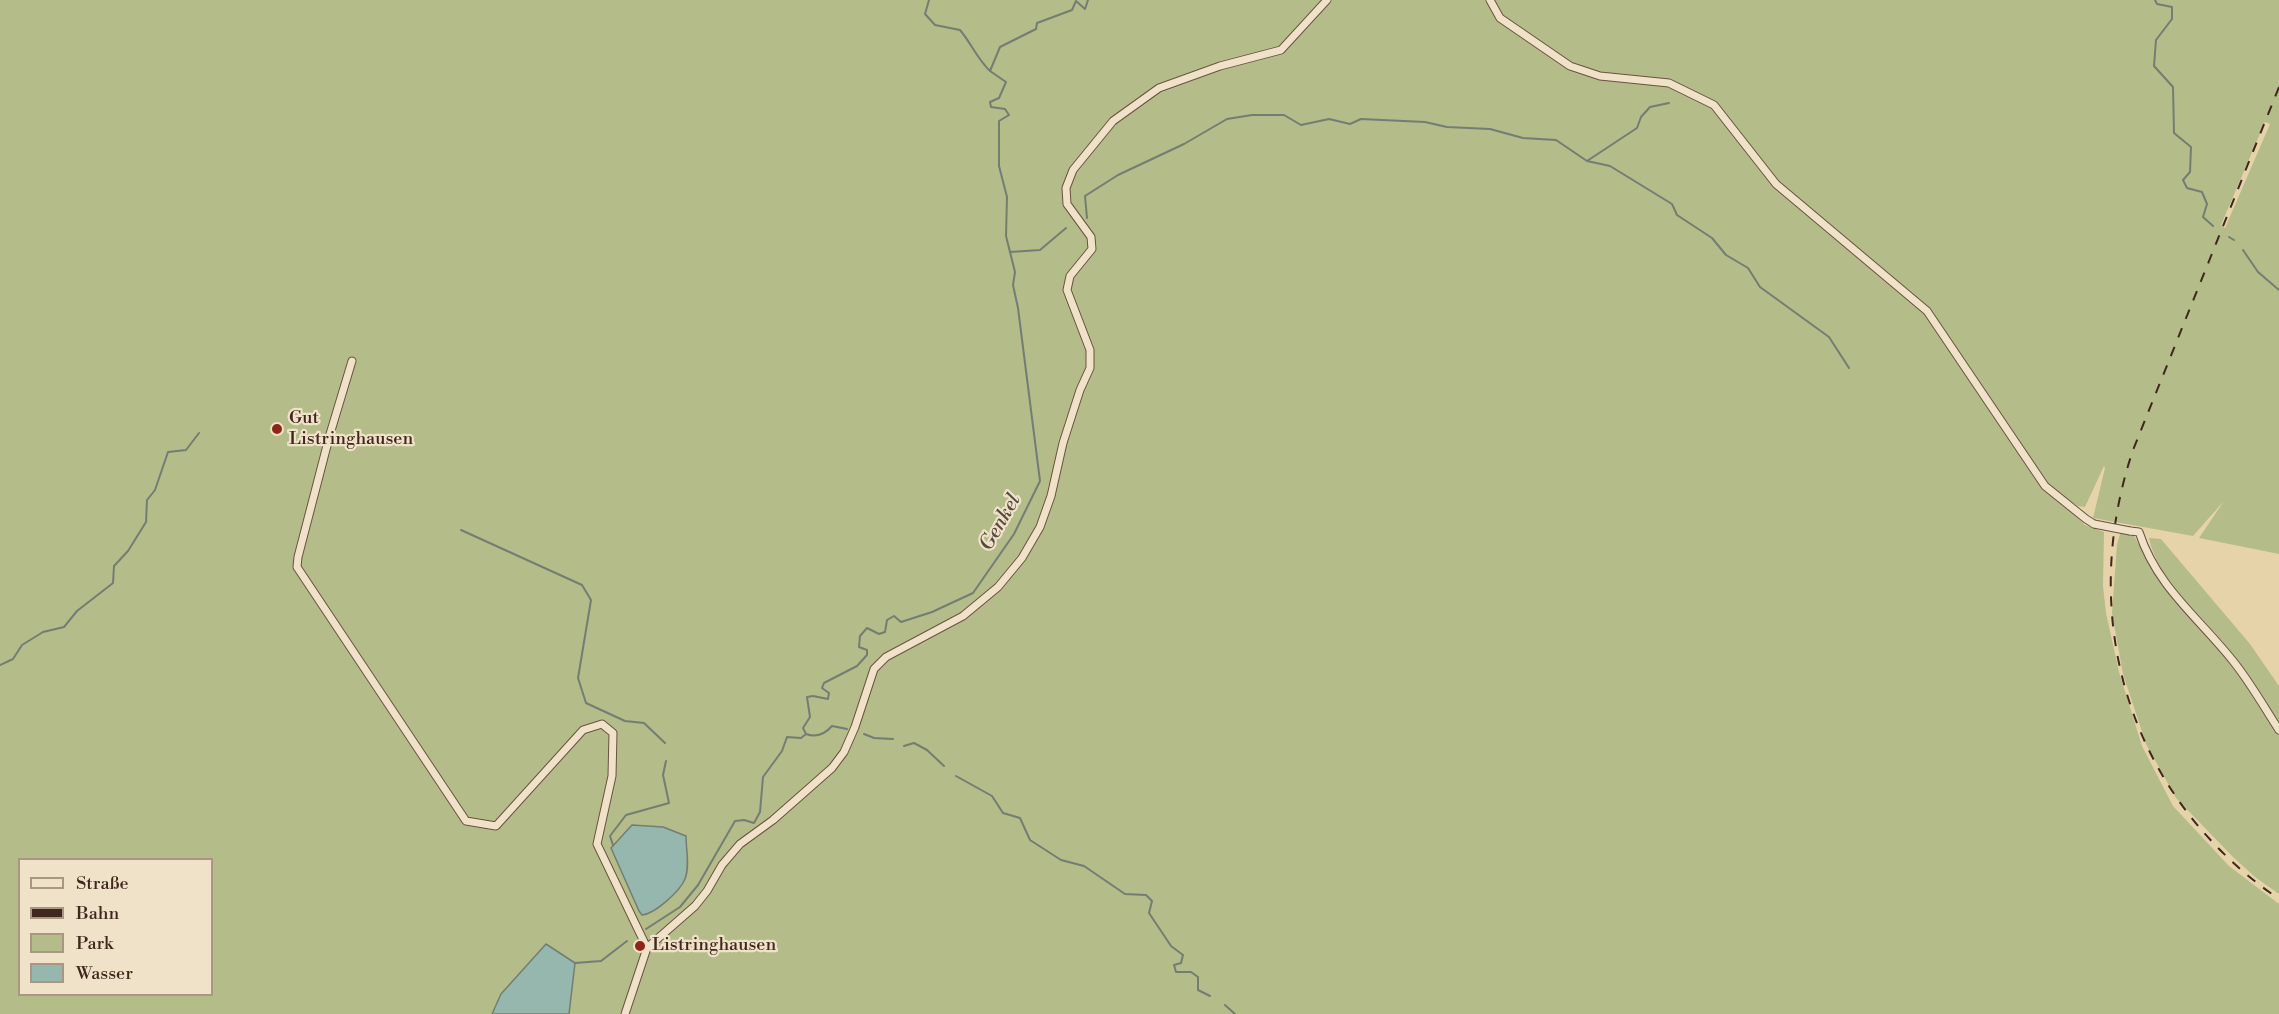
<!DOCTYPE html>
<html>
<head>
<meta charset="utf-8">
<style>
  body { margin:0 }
  #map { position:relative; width:2279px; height:1014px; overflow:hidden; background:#e6d3aa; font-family:"Libre Bodoni",serif }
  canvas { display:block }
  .legend { position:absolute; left:18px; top:858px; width:195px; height:138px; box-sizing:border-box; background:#efe2c8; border:2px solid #a99784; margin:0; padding:8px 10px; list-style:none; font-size:18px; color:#40271d }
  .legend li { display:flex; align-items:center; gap:12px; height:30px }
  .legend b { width:30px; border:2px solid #a99784 }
</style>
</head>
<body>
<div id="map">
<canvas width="2279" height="1014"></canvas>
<ul class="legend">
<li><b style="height:8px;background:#efe2c8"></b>Straße</li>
<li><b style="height:8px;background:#40271d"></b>Bahn</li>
<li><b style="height:16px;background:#b4bc89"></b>Park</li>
<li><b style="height:16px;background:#96b7ad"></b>Wasser</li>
</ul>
</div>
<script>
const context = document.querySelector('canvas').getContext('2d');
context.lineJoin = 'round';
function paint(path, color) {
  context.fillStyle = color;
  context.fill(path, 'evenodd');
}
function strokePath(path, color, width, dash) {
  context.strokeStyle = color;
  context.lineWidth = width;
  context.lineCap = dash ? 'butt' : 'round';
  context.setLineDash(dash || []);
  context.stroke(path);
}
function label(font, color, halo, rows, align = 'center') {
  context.font = font + ' "Libre Bodoni",serif';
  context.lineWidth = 4.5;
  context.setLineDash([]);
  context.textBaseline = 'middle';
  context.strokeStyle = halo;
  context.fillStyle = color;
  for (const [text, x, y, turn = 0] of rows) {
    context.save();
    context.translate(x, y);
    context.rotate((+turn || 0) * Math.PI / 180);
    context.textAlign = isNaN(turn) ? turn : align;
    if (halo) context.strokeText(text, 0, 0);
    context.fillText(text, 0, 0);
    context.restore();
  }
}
paint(new Path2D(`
  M0,0H1325L1280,49L1159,86L1112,119L1076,170L1113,123L1159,91L1220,69L1281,52L1328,0H1488L1499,21L1570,67L1599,78L1668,85L1713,108L1773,184L1925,312L2043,485L2085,525L2104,532L2103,586L2106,613L2119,672L2142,746L2173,806L2229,866L2279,904V1014H569L575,963L501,994L492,1014H0ZM20,860H212V994H20Z
  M1491,0H2279V554L2199,538L2224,501L2193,536L2093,518L2105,468L2104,466L2085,507L2078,506L2046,485L1929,310L1777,183L1714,103L1669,81L1600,75L1571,64L1501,17ZM2265,122L2270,124L2225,228L2221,225Z
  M2121,531L2133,534L2158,578L2234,663L2279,732V894L2255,877L2233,857L2176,798L2146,744L2123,674L2112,613L2117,544Z
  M2149,538L2161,539L2250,644L2279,686V727C2265,705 2251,682 2236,662C2210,627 2157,580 2149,538Z`), '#b4bc89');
const water = new Path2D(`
  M632,825L663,827L686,836C686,849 690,866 685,879C680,891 655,914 642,915L639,911L611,848Z
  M546,944L575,963L569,1014H492L501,994Z`);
paint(water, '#96b7ad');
strokePath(water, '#747d73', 1.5);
strokePath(new Path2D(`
  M929,0L925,14L935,25L960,30C971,43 978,60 990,71
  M2155,0L2157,4L2172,7V19L2156,40L2154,66L2173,87L2174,133L2191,147L2190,172L2183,180L2187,188L2202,192L2207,204L2203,217L2213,226
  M1587,161L1637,128L1641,117L1650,107L1669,103
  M1087,218L1085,196L1118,175L1184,144L1227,119L1252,115H1284L1301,125L1329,119L1350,124L1361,119L1425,122L1447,127L1490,129L1523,138L1556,140L1587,161L1610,166L1672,204L1677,215L1712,238L1726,255L1748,268L1760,287L1829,337L1849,368
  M2229,237L2234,240
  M2243,250L2258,272L2279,290
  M1010,252L1040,250L1066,228
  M461,530L582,585L591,600L578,678L586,703L625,721L644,723L665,743
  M0,665L13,659L22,645L43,632L64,627L77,611L113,583L114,566L128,551L146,522L147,500L155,490L168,452L186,450L199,433
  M806,734C817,738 825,734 832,726L847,729
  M864,734L874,738L893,739
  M904,746L914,743L927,750L944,766
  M956,776L992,796L1003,813L1020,818L1030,840L1061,860L1084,866L1125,894L1146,895L1152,901L1149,913L1171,946L1183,955L1181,963L1174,965L1176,972H1191L1198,977V990L1210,996
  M613,845L610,836L626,815L669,803L663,775L666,761
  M646,929L680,907L698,885L735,821L744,820L754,823L760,812L763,777L782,751L787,737L801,738L806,734L803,728L810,717L807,697L813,696L828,699L829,693L822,688L824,683L857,666L867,655V650L859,647L860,636L867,628L879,634L885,632L887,620L894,616L901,622L932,612L973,593L1014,534L1040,481L1018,308L1013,285L1015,272L1006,236L1007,197L999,166V121L1009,115L1005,109L991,107L990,102L999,98L1006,82L990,71L1000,47L1036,29L1037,23L1072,10L1076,1L1085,9L1088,0
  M575,963L601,961L627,941
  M1225,1005L1235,1014`), '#747d73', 2);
const minor = new Path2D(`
  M1490,0L1500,18L1570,66L1600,76L1669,83L1714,105L1776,184L1927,311L2045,486L2086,519L2094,524
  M352,361L330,434L298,557L297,567L466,821L496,826L583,730L602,724L613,733L612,776L597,844L647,948
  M2130,531L2139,532C2157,587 2198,617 2233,661C2250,682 2264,707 2279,730
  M647,948L695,906L707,891L722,865L740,844L773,820L832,768L844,752L855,727L874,669L886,657L963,616L998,587L1022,558L1040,527L1051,496L1063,443L1080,390L1090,368V350L1067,290L1070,276L1092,249L1091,237L1067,204L1066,188L1073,170L1113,121L1159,88L1220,66L1281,50L1327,0
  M625,1014L647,948`);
strokePath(minor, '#6a5240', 9);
strokePath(minor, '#efe2c8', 7);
strokePath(new Path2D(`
  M2279,87L2133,450C2076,620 2130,797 2279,899`), '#40271d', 2, [10, 10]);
const minorBridge = new Path2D(`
  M2094,524L2130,531`);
strokePath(minorBridge, '#6a5240', 9, []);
strokePath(minorBridge, '#efe2c8', 7);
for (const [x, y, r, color] of [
  [277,429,6,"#8f2418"],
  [640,946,6,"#8f2418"]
]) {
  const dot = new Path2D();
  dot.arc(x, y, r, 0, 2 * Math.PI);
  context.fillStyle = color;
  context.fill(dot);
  strokePath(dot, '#efe2c8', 2);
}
label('18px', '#40271d', '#efe2c8', [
  ["Gut",289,419],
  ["Listringhausen",289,440],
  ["Listringhausen",652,946]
], 'left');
label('italic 20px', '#564b41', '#efe2c8', [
  ["Genkel",1001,523,-60]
]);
</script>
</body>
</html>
